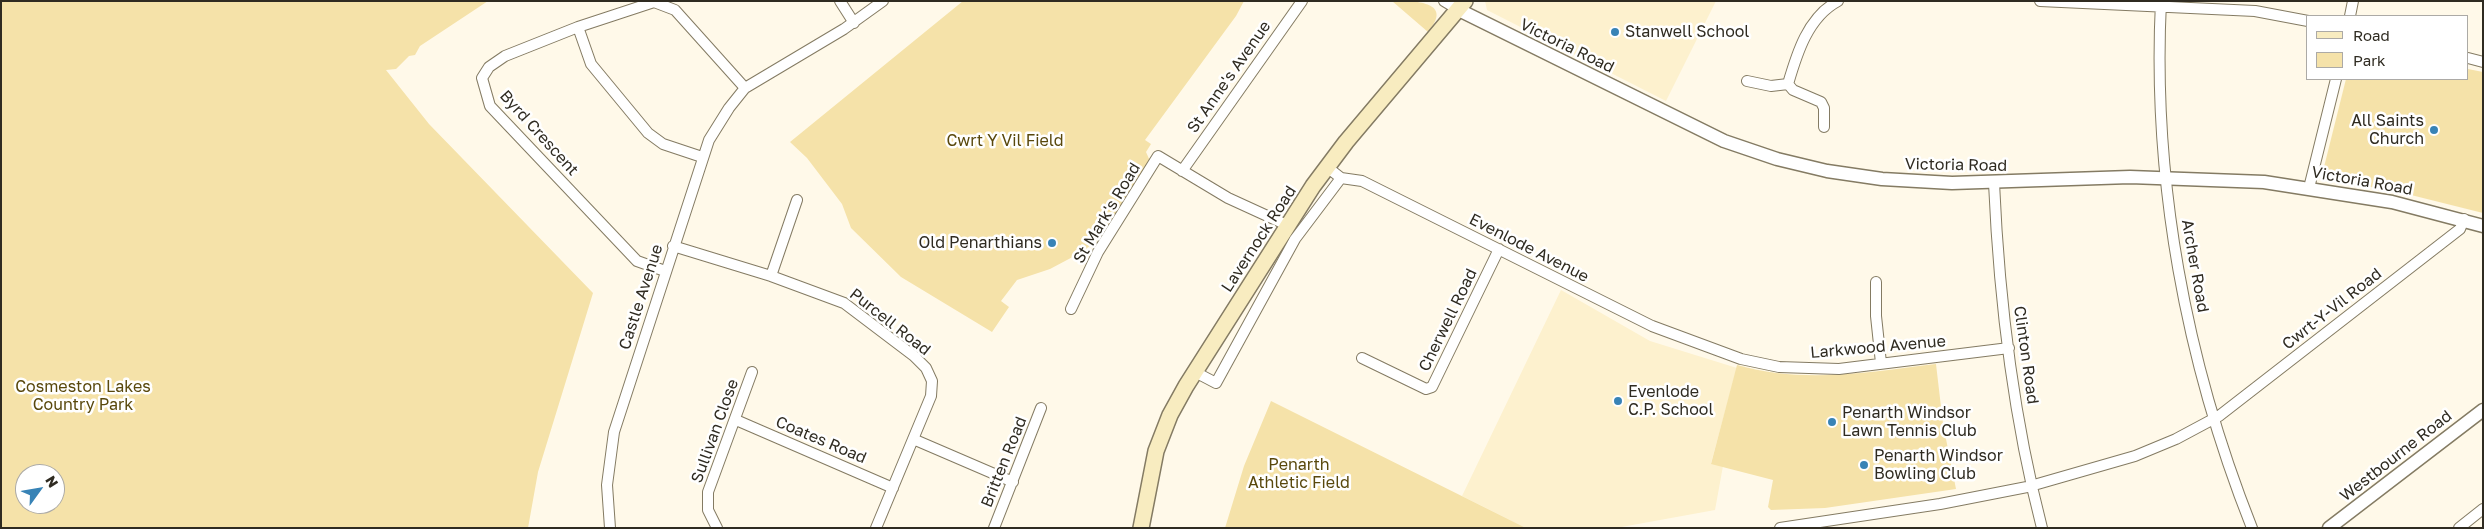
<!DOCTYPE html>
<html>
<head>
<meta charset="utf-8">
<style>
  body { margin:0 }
  #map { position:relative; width:2484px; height:529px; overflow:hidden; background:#fff9e9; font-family:"Golos Text",sans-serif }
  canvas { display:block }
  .frame { position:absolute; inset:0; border:2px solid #2f2b21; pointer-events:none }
  .legend { position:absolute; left:2306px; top:15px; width:162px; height:65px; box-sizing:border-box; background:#fff; border:1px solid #acaaa6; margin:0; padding:6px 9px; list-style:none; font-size:15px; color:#2f2b21 }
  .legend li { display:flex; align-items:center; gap:10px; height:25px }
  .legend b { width:25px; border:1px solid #acaaa6 }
  .north { position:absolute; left:15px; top:464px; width:50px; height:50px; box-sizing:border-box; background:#fff; border:1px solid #acaaa6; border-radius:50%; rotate:58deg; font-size:14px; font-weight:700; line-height:20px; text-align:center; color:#2f2b21 }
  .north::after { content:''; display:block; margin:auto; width:18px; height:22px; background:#3883b6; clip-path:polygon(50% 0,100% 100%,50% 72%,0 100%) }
</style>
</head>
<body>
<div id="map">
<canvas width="2484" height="529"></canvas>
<div class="frame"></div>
<ul class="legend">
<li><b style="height:6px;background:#f8ecc0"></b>Road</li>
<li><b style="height:14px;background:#f5e2a9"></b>Park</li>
</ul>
<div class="north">N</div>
</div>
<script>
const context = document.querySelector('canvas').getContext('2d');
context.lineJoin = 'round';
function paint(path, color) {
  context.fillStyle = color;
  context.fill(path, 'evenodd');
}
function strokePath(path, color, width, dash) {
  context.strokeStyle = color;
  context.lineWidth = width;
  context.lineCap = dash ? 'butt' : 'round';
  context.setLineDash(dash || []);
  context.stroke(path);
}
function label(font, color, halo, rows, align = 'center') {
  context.font = font + ' "Golos Text",sans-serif';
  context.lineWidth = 5;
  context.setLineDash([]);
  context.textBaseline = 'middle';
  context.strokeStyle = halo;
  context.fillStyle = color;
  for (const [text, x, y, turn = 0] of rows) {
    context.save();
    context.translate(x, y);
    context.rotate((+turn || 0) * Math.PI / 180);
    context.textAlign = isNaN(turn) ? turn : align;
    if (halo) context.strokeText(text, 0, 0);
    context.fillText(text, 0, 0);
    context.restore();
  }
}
paint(new Path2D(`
  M1485,1H1716L1666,101L1487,10Z
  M1561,290L1650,341L1737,368L1711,463L1723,466L1715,510L1616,528H1526L1462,496Z`), '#fdf1ce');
paint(new Path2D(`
  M1,1H488L420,46L415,55L409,56L396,69L386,70L429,124L593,293L538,472L528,528H1ZM25,474H55V504H25Z
  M963,1H1244L1236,16L1145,140L1151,144L1146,152L1150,161L1107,232L1082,252L1050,269L1017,280L1001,301L1009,307L992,332L901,277L851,228L842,204L807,158L790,142Z
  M1392,1C1412,1 1455,0 1428,32Z
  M2468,69L2483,72V213L2411,195L2331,179L2325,174L2324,167L2346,79H2468Z
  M1936,364L1943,424L1956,489L1825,508L1771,510L1768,507L1773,480L1711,464L1737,365C1804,384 1869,372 1936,364Z
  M1271,401L1526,528H1225L1244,466Z`), '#f5e2a9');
const minor = new Path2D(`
  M840,1L854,23
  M1444,1L1459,10
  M2040,1L2255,11L2308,21
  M2161,1C2152,180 2186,362 2252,528
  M2350,16L2353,1
  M578,27L591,64L648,133L663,144L702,157
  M2468,58L2483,62
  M1747,81L1771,86L1788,84
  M1824,127V108L1821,102L1793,90L1788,84C1797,53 1808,17 1838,1
  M1327,167L1341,178L1362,181L1652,326L1741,359L1779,367L1839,369L2009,348
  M1182,171L1302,1
  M1994,183C1999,298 2013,416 2042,528
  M2309,188L2336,79
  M673,246L771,276L844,303L914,356L926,368L932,381L931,396L876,528
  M665,271L637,261L490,106L482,78L489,67L505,56L578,27L654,2L675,10L745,88
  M771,276L797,200
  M1876,282V316L1881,363
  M1071,309L1098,252L1158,156L1228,198L1287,225
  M1362,358L1426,389L1432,387L1499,249
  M1195,372L1216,383L1295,239L1341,178
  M736,420L893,488
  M913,439L1013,482
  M610,528L607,485L614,432L709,140L729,108L745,88L844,29L883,1
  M717,528L708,510V492L752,372
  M994,528L1041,408
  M1780,528L1940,504L2027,487L2135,456L2176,439L2219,416L2460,229L2464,219
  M2459,528L2483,509`);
const tertiary = new Path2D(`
  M1459,10L1724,141L1777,159L1827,171L1882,179L1952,183L2130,177L2264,182L2392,202L2483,226
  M2329,528L2483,410`);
const secondary = new Path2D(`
  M1141,528L1156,451L1170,415L1186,386L1313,186L1346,142L1465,1`);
strokePath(minor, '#847b63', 12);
strokePath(tertiary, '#847b63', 15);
strokePath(secondary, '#847b63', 18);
strokePath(minor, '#fff', 10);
strokePath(tertiary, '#fff', 12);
strokePath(secondary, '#f8ecc0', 15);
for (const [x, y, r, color] of [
  [1615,32,5,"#3883b6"],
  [2434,130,5,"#3883b6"],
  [1052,243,5,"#3883b6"],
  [1618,401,5,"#3883b6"],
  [1832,422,5,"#3883b6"],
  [1864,465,5,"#3883b6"]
]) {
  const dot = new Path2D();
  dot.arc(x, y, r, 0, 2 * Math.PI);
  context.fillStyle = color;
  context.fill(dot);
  strokePath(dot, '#fff', 2);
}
label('16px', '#2f2b21', '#fff', [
  ["Stanwell School",1625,32],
  ["All Saints",2424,121,"right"],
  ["Church",2424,139,"right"],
  ["Old Penarthians",1042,243,"right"],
  ["Evenlode",1628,392],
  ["C.P. School",1628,410],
  ["Penarth Windsor",1842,413],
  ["Lawn Tennis Club",1842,431],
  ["Penarth Windsor",1874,456],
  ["Bowling Club",1874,474]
], 'left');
label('16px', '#2f2b21', '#fff', [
  ["Victoria Road",1567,46,26],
  ["St Anne's Avenue",1229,77,-55],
  ["Byrd Crescent",539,133,48],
  ["Victoria Road",1956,165,1],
  ["Victoria Road",2362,181,10],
  ["St Mark's Road",1107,213,-59],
  ["Lavernock Road",1259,239,-57],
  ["Evenlode Avenue",1529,248,27],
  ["Archer Road",2195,266,80],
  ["Castle Avenue",641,297,-72],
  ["Cwrt-Y-Vil Road",2332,309,-38],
  ["Cherwell Road",1448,320,-64],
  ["Purcell Road",890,322,38],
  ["Larkwood Avenue",1878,347,-5],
  ["Clinton Road",2026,355,82],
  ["Sullivan Close",715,431,-70],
  ["Coates Road",821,440,23],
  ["Westbourne Road",2396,456,-38],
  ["Britten Road",1004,462,-68]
]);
label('16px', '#59480c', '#fff', [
  ["Cwrt Y Vil Field",1005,141],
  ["Cosmeston Lakes",83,387],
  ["Country Park",83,405],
  ["Penarth",1299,465],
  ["Athletic Field",1299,483]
]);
</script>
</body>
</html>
